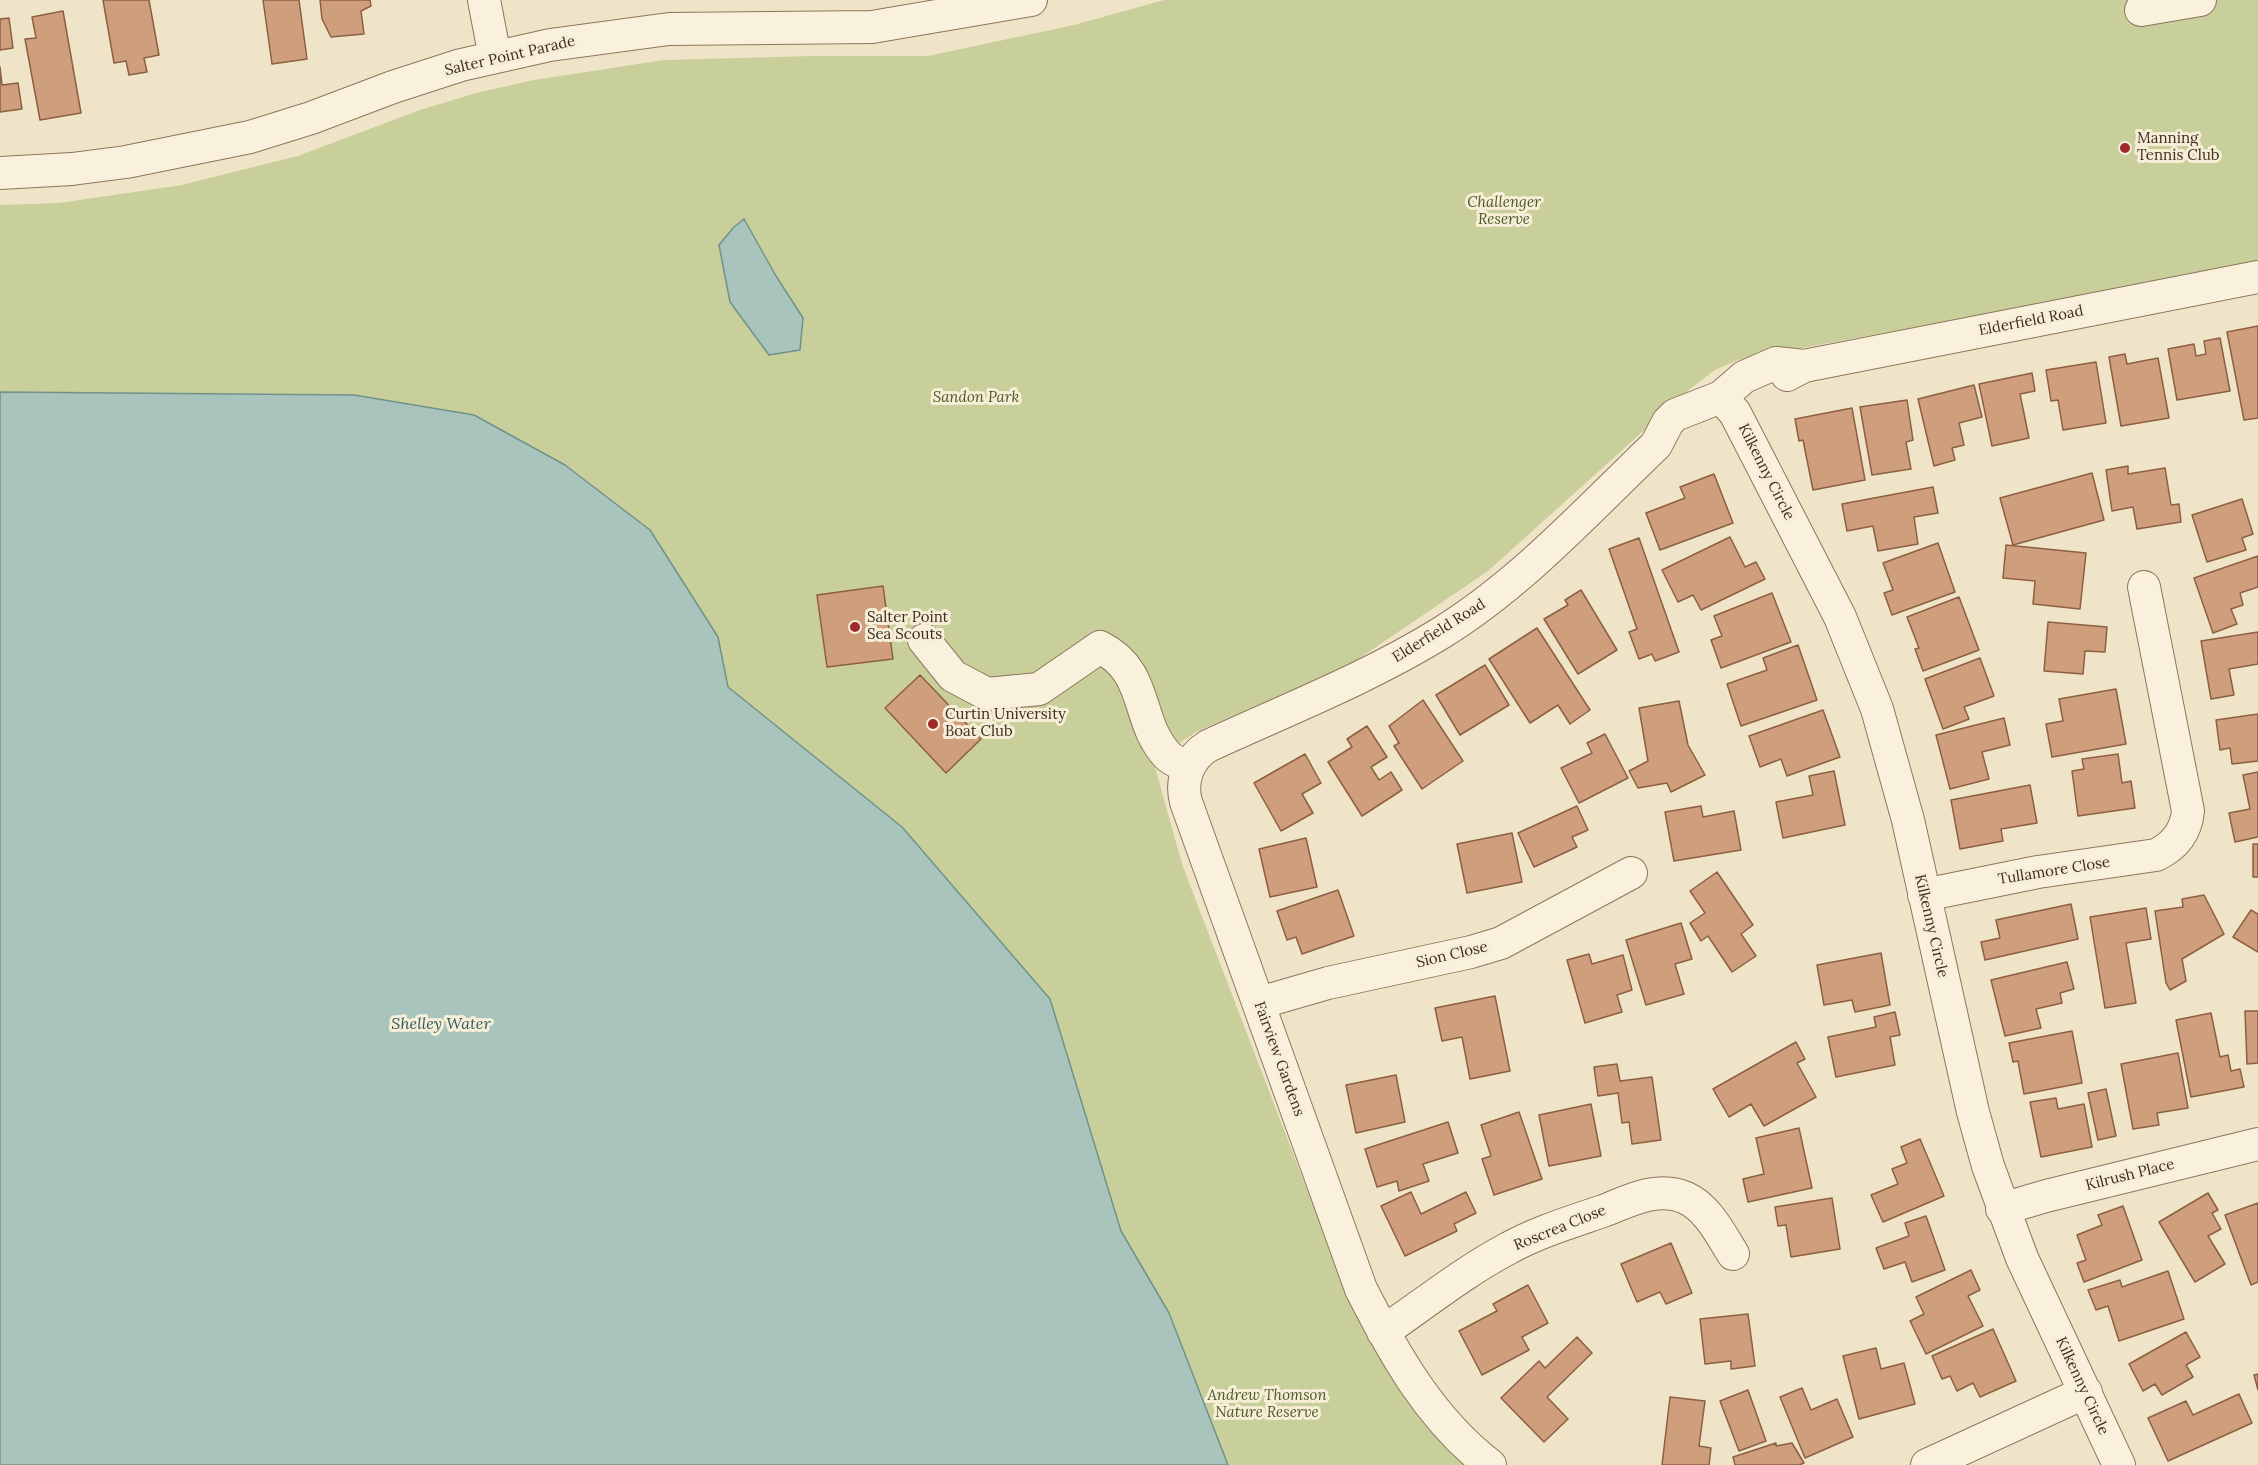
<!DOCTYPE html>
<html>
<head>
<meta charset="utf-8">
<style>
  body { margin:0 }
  canvas { display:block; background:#f0e4c8 }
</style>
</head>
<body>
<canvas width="2258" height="1465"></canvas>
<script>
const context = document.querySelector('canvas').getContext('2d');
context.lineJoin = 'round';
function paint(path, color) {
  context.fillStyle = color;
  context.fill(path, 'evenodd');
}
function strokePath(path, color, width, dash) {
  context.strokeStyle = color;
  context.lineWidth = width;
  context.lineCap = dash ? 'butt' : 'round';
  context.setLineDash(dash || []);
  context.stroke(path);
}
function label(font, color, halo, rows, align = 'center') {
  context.font = font + ' Lora,serif';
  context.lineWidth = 6;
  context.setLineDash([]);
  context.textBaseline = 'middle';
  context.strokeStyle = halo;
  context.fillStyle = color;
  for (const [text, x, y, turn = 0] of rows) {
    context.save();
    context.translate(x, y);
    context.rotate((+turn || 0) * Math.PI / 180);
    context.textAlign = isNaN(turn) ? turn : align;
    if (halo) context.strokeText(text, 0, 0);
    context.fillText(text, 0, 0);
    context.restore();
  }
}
paint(new Path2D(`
  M1164,0H2258V263L1738,360L1715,370L1690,389L1488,571L1348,666L1198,731L1153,760L1183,867L1314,1208L1366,1326L1471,1465H1228L1169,1313L1121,1231L1050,999L902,827L727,687L718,637L650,530L565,465L474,415L124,394L0,392V205L59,203L182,185L298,156L420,110L476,93L534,80L664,60L812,56H928L1074,25Z`), '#c9cf9b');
const water = new Path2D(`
  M744,219L776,276L803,318L800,350L769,355L730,302L719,245L734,227Z
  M0,392L354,395L474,415L565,465L650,530L718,637L728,687L902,827L1050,999L1121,1231L1169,1313L1228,1465H0Z`);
paint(water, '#a9c4bc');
strokePath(water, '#6f938a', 1.5);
const building = new Path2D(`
  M103,0H149L159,55L144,58L147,72L129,75L126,61L114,63Z
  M263,0H299L307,59L272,64Z
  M320,0H370L371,6L361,11L364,34L331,37L322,19Z
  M63,11L81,113L40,120L25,39L36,38L32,17Z
  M9,18L13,48L0,50V19Z
  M0,67L2,85L18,83L22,109L0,112Z
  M2258,326V418L2244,420L2227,332Z
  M2220,338L2230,391L2177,400L2168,349L2194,344L2196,356L2206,354L2204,341Z
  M2125,354L2127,364L2158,358L2169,418L2121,426L2109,357Z
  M2096,362L2106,423L2063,430L2058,400L2051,401L2046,370Z
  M2032,373L2035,391L2020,394L2029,438L1992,446L1979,384Z
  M1974,385L1982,417L1959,423L1964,445L1952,448L1955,460L1934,466L1918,399Z
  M1907,400L1913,440L1906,442L1911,469L1872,475L1860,407Z
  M1852,408L1865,480L1813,490L1803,440L1799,441L1795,419Z
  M2128,466V474L2165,468L2171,505L2179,504L2181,522L2137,529L2133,507L2112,511L2106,470Z
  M2092,473L2104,520L2013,545L2000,498Z
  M1714,474L1733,523L1660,550L1646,513L1685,498L1680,487Z
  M1933,487L1938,513L1914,517L1918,544L1878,551L1873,526L1847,531L1842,504Z
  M2242,499L2253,534L2242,538L2246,550L2207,562L2192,515Z
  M1730,537L1745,567L1756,562L1765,579L1701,610L1693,595L1678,602L1662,570Z
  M1639,538L1679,652L1655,661L1652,654L1639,659L1629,632L1637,629L1609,549Z
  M1938,543L1955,592L1892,615L1884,593L1893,590L1883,563Z
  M2006,545L2086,553L2080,609L2033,604L2035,581L2003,578Z
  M2258,556V587L2240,593L2243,605L2231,609L2237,624L2213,633L2194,578Z
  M883,586L893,659L827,667L817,595Z
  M1581,590L1617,650L1578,674L1544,619L1568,605L1565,600Z
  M1772,593L1791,642L1721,668L1711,640L1722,636L1714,616Z
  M1959,597L1979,650L1923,671L1915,649L1919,648L1907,617Z
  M2048,622L2107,627L2105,652L2085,651L2083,674L2044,671Z
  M1537,628L1590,710L1570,724L1558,705L1530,723L1489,659Z
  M2258,632V664L2229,669L2234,695L2211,699L2201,641Z
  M1798,645L1817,700L1741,726L1727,684L1767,670L1763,658Z
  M1980,658L1994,696L1964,707L1969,719L1943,729L1925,679Z
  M1485,665L1509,705L1460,735L1436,695Z
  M920,675L981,739L946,773L885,708Z
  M2116,689L2126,744L2052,757L2046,724L2063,721L2059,699Z
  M1423,700L1463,761L1422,789L1394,746L1399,743L1389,726Z
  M1679,701L1688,745L1705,775L1671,792L1667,783L1638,788L1629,771L1648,761L1639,708Z
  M1823,710L1840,757L1787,776L1781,759L1760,767L1749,736Z
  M2258,714V761L2232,764L2230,748L2220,750L2216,720Z
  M2004,718L2010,745L1982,752L1989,779L1950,789L1936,735Z
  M1367,726L1387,757L1371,767L1379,780L1391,772L1402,790L1362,816L1328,762L1352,747L1347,739Z
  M1605,734L1628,778L1579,803L1561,768L1592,753L1587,743Z
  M1305,754L1321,783L1302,794L1313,813L1281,831L1254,783Z
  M2118,754L2122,783L2131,781L2135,808L2078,816L2072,771L2084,769L2082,759Z
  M1834,771L1845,825L1783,838L1776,802L1813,795L1809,776Z
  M2258,772V837L2235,842L2229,813L2250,809L2243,775Z
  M2030,785L2037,823L2001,829L2003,841L1960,849L1951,800Z
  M1577,806L1588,830L1572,837L1577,847L1534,867L1518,833Z
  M1701,806L1703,817L1734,811L1741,850L1674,861L1665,812Z
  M1512,833L1522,882L1467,893L1457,844Z
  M1306,838L1317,887L1270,897L1259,849Z
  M2253,844H2258V877H2253Z
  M1717,872L1753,925L1741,934L1756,956L1732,972L1708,936L1701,941L1690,923L1705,913L1690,891Z
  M1338,890L1354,936L1302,954L1296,937L1287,940L1277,911Z
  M2204,895L2224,934L2182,959L2186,981L2170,990L2166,983L2155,911L2183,907L2182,899Z
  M2071,904L2078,939L1985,960L1981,942L2000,938L1996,920Z
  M2146,908L2151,939L2126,943L2136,1003L2105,1008L2090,917Z
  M2251,910L2258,914V952L2233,937Z
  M1681,923L1692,959L1675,964L1684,994L1646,1005L1626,940Z
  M1881,953L1890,1005L1855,1012L1852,1000L1824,1005L1817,965Z
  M1589,954L1592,964L1623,955L1632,990L1617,995L1622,1012L1585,1023L1567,960Z
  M2067,962L2074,989L2060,993L2062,1003L2036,1009L2041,1028L2005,1036L1991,980Z
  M1495,996L1510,1071L1470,1079L1462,1037L1442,1041L1435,1008Z
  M2245,1011H2258V1063L2247,1064Z
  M1895,1012L1900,1035L1890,1037L1895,1065L1836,1077L1828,1037L1876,1027L1874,1017Z
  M2211,1013L2220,1057L2228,1055L2231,1071L2240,1069L2244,1087L2191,1097L2176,1020Z
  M2072,1031L2082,1083L2024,1094L2018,1061L2013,1062L2009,1043Z
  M1796,1042L1805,1059L1797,1063L1816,1097L1764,1126L1751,1104L1729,1117L1713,1089Z
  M2178,1053L2188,1108L2157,1113L2159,1125L2133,1129L2121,1064Z
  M1617,1064L1620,1081L1652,1077L1661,1140L1632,1144L1629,1122L1622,1123L1618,1093L1598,1096L1594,1067Z
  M1396,1075L1405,1122L1356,1133L1346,1085Z
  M2106,1089L2116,1136L2098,1140L2088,1093Z
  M2056,1098L2058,1109L2084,1104L2092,1147L2041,1157L2030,1102Z
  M1591,1104L1601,1156L1549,1166L1539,1115Z
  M1519,1112L1542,1179L1494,1195L1482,1159L1491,1156L1481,1125Z
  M1448,1122L1458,1153L1423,1164L1429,1181L1399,1191L1397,1181L1377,1187L1365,1149Z
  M1799,1128L1812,1188L1748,1202L1743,1179L1764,1174L1756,1138Z
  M1920,1139L1944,1196L1883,1222L1871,1195L1898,1184L1892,1169L1907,1163L1901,1147Z
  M1411,1192L1421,1214L1466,1192L1476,1213L1454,1224L1457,1231L1405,1256L1381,1206Z
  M2208,1193L2218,1210L2212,1213L2221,1229L2208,1236L2225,1264L2195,1282L2159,1222Z
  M1832,1198L1840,1249L1791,1257L1786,1225L1778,1226L1775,1207Z
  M2258,1203V1282L2251,1285L2225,1215Z
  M2123,1206L2142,1260L2084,1282L2077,1263L2086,1260L2077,1235L2102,1225L2098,1215Z
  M1926,1216L1945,1270L1912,1282L1905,1262L1884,1269L1876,1248L1909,1236L1905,1223Z
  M1671,1243L1692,1293L1666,1304L1660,1292L1637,1302L1621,1264Z
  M1971,1270L1980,1290L1968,1296L1983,1326L1926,1354L1910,1321L1924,1314L1916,1297Z
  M2168,1271L2184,1319L2119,1341L2108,1306L2096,1310L2088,1290L2120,1280L2122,1287Z
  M1528,1285L1548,1323L1522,1337L1529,1350L1482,1375L1459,1331L1497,1311L1493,1304Z
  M1748,1314L1755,1366L1731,1369V1361L1705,1364L1700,1319Z
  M1993,1329L2016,1381L1980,1397L1973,1383L1957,1391L1950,1376L1942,1379L1932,1356Z
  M2186,1332L2200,1357L2186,1365L2193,1377L2162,1395L2155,1384L2143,1391L2129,1364Z
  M1577,1337L1592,1353L1547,1397L1568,1419L1544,1442L1501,1398L1539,1361L1545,1368Z
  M1876,1348L1881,1369L1904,1363L1915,1404L1859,1419L1843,1356Z
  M2258,1374V1390L2254,1375Z
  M1802,1388L1811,1410L1837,1399L1853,1437L1805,1458L1780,1397Z
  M1748,1390L1766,1441L1739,1451L1720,1401Z
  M2239,1394L2252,1423L2168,1461L2148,1418L2186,1401L2193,1415Z
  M1670,1397L1705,1401L1699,1446L1711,1448L1709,1465H1662Z
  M1776,1443V1446L1792,1443L1804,1463L1799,1465H1735L1733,1457Z`);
paint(building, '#cf9f7d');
strokePath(building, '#8d5f41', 1.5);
const minor = new Path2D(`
  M484,0L495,57
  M2141,10L2200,0
  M0,173L72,169L126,162L250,137L311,118L393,87L461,65L550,45L669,29L872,27L1031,0
  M1787,375L1804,366L2258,277
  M1721,397L1735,413L1840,617L1877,709L1908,820L1973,1112L1988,1166L2022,1258L2119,1465
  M924,640L953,676L987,694L1039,689L1100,647C1150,672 1135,722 1168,756C1173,761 1182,764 1188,767
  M1924,895L2038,872L2156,855C2175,846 2186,832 2188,811L2144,587
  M1259,1003L1328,983L1471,952L1501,943L1631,873
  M2002,1209L2046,1196L2258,1144
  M1383,1332C1424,1304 1465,1271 1509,1248C1538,1232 1571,1222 1603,1211C1629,1201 1658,1185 1686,1198C1708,1208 1721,1235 1733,1254
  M1490,1465C1430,1419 1394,1354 1361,1289L1186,802C1180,780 1189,758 1208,746C1286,710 1368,678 1441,633C1522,583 1588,510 1656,445L1668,422L1675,415L1721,397L1744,377L1776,363L1804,366
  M1927,1465L2086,1392`);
strokePath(minor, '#8d765c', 34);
strokePath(minor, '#faf1dc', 32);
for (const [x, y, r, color] of [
  [2125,148,6,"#9e2a2b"],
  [855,627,6,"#9e2a2b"],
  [933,724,6,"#9e2a2b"]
]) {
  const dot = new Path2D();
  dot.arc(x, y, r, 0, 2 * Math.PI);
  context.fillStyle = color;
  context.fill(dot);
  strokePath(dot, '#f7eed8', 2);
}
label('15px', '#3d2e20', '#f7eed8', [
  ["Salter Point Parade",510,56,-13],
  ["Elderfield Road",2031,321,-11],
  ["Kilkenny Circle",1766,472,63],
  ["Elderfield Road",1439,631,-32],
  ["Tullamore Close",2054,871,-9],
  ["Kilkenny Circle",1931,926,77],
  ["Sion Close",1452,955,-13],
  ["Fairview Gardens",1279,1059,70],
  ["Kilrush Place",2130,1175,-14],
  ["Roscrea Close",1560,1228,-22],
  ["Kilkenny Circle",2082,1386,65]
]);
label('15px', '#3d2e20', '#f7eed8', [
  ["Manning",2137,139],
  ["Tennis Club",2137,156],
  ["Salter Point",867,618],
  ["Sea Scouts",867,635],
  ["Curtin University",945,715],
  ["Boat Club",945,732]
], 'left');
label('italic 15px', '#4d5a26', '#f7eed8', [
  ["Challenger",1504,203],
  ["Reserve",1504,220],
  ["Sandon Park",976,398],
  ["Andrew Thomson",1267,1396],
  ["Nature Reserve",1267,1413]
]);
label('italic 16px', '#2f5d5a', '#f7eed8', [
  ["Shelley Water",441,1024]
]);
</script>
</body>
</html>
